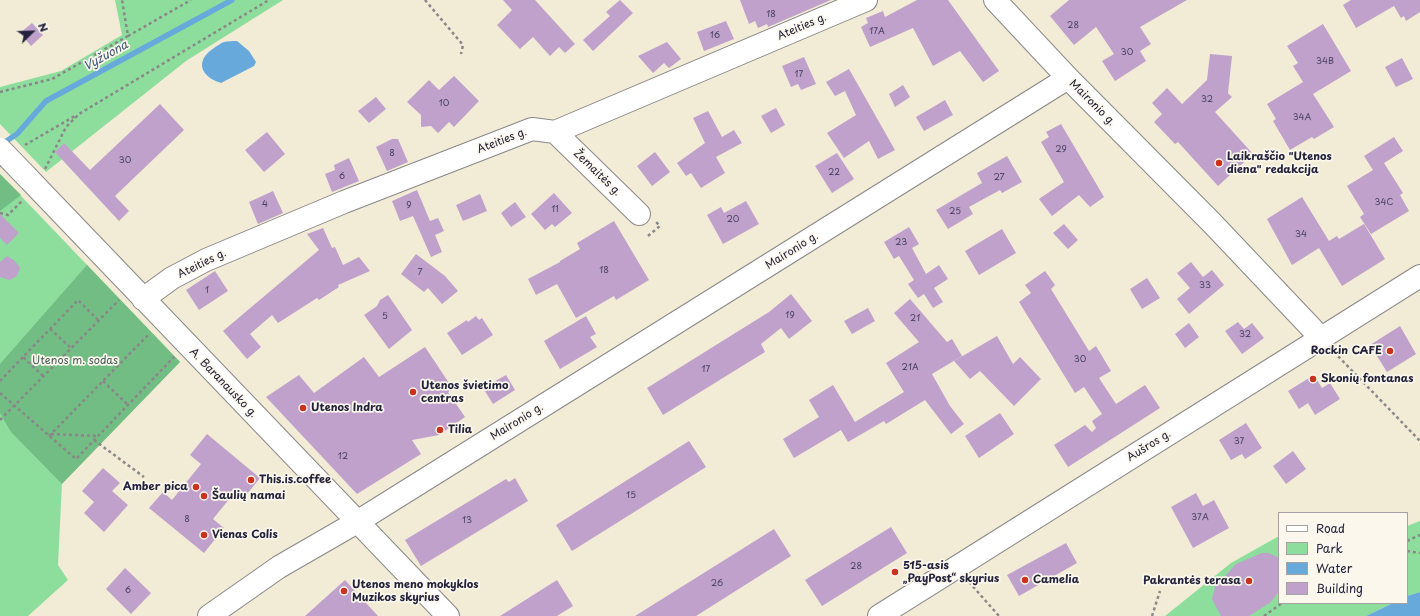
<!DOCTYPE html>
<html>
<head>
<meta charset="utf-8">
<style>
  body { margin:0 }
  #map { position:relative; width:1420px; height:616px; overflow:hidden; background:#f2ecd6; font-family:"Playpen Sans",sans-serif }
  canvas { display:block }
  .legend { position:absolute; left:1278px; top:512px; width:130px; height:92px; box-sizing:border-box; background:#fbf7ec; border:1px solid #a4a2a5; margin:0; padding:5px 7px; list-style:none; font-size:12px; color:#22223b }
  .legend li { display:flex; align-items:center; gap:8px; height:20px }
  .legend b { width:20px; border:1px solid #a4a2a5 }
  .north { position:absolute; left:12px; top:12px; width:40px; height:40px; -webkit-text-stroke:3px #fbf7ec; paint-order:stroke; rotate:67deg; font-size:11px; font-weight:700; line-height:16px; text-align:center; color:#22223b }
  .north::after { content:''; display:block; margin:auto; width:14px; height:18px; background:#22223b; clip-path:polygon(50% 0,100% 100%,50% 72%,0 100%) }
</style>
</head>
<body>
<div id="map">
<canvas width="1420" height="616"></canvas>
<ul class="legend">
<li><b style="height:5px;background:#fff"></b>Road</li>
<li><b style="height:11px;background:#8dde9d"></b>Park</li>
<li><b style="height:11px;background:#67a9db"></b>Water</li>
<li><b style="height:11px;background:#bfa1cc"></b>Building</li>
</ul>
<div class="north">N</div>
</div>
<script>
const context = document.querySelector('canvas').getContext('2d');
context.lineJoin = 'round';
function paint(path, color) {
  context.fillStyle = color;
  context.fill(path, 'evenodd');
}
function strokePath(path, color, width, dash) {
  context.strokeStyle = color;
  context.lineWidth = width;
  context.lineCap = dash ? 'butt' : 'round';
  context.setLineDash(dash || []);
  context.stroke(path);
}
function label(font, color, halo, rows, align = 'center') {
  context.font = font + ' "Playpen Sans",sans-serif';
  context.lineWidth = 3.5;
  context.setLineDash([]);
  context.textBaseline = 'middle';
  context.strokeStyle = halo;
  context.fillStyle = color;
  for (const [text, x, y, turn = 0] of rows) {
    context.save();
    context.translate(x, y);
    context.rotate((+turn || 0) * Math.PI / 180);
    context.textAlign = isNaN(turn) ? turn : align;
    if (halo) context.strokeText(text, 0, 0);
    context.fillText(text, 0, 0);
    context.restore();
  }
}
paint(new Path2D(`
  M115,0H283L186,61L46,172L0,124V87L61,71L122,35Z
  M0,174L180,362L62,483L58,565L68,580L28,616H0Z
  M1420,521V592L1407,596V526Z
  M1279,536V603H1393L1366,616H1165L1231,563Z`), '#8dde9d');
paint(new Path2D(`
  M0,174L21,195L0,211Z
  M87,265L180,362L62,484L11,432L0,413V364Z`), '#72bd84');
paint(new Path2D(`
  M237,41L249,51L256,62L254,66L221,83C201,77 194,61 214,48C217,46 221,43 224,42C228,41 233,41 237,41Z
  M1420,592V616H1366L1393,603H1407V596Z`), '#67a9db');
strokePath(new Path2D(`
  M2,144L17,134L46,101L232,0`), '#67a9db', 5.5);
paint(new Path2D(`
  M503,0H535L575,44L565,53L559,47L550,56L533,37L520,49L497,25L512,10Z
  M620,0L633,13L593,51L583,40L610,16L606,12Z
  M740,0H831L768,27L767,24L758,28L755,21L749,24Z
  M917,0H948L999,71L983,82L960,51L933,66L913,28L870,47L861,27L868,23L866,18L883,11L885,17Z
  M1069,0H1187L1140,27L1151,44L1140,51L1146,61L1115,81L1102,61L1114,54L1096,27L1074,45L1050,16Z
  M1351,0H1420V12L1406,21L1404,16L1401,18L1394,6L1356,28L1343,5Z
  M726,21L734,39L704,51L697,32Z
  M32,23L43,35L31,46L20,33Z
  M1323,24L1351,71L1313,94L1334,127L1314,139L1312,137L1290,150L1273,121L1276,119L1267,104L1303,82L1293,66L1298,63L1287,46Z
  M667,42L681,59L669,68L664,63L653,73L638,56Z
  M1210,54L1232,56L1228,93L1232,97L1215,112L1253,154L1218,186L1178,142L1175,144L1154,122L1162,114L1152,103L1167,88L1182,104L1207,80Z
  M804,57L816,84L801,90L798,84L791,87L782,66Z
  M1402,58L1413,79L1396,87L1385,67Z
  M849,69L895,150L878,159L869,141L844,158L827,133L856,115L845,91L835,96L826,82Z
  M454,76L479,101L454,127L449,122L438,133L431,126L421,127V115L407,102L429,80L439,90Z
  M903,85L910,97L895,107L889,94Z
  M376,97L386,109L369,123L358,111Z
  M945,100L953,115L924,131L916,117Z
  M160,104L184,130L115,196L129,211L119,221L55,152L64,143L90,170Z
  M776,108L785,125L771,133L761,116Z
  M708,111L722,137L734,130L742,143L716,157L725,173L701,188L691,173L686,176L677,163L705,143L693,118Z
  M1061,124L1104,197L1090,207L1079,195L1052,216L1039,199L1064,182L1041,142L1049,137L1046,132Z
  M267,132L285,154L264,172L245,150Z
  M1394,137L1403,151L1384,163L1403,193L1400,195L1409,211L1371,234L1360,217L1364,214L1347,186L1373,170L1364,156Z
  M392,139H398L408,162L387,171L376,147Z
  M655,152L670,172L652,186L637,166Z
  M837,153L854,179L832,193L815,166Z
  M1007,156L1022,182L1002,193L1000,190L969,207L973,214L948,229L936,210L982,183L977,173Z
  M349,158L359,181L332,192L325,174L335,170L334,165Z
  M417,190L430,221L438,218L444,231L435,235L442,252L431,257L413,216L400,221L392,201Z
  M273,191L283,213L258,224L249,202Z
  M554,193L572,213L555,227L552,224L545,230L531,214Z
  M480,194L487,211L463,221L456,205Z
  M1302,197L1329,241L1337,236L1339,239L1364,224L1385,259L1342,286L1319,248L1292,265L1267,219Z
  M746,201L759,224L723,244L707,215L721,207L724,213Z
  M515,202L526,217L511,227L501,213Z
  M0,214L19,233L7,245L0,238Z
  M614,221L649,280L616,300L614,296L576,318L557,284L536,295L528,279L560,262V261L580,249L577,243Z
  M1064,224L1078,240L1068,249L1053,233Z
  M909,227L919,244L912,248L926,274L939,265L948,279L934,288L943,302L933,308L924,294L918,298L908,284L914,280L899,256L894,259L884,242Z
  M323,228L332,248L335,247L343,265L359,257L370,271L338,285L339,287L319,300L317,298L278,323L272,315L250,334L261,347L247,359L223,331L319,250L307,234Z
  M1002,229L1016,253L979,275L965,251Z
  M416,254L445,276L458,291L442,304L428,288L424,292L401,274Z
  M7,256L15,261L20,268L17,276L10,280L0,277V262Z
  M1191,262L1203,277L1212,270L1224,285L1189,314L1177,299L1190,288L1177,273Z
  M215,271L228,291L199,310L186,290Z
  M1045,271L1055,285L1051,289L1089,351L1096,346L1111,371L1099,378L1116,404L1145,385L1160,408L1068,467L1054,445L1085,425L1092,432L1096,428L1092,421L1102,414L1084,387L1075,393L1019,302L1031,293L1025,285Z
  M1147,278L1160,298L1142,309L1130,289Z
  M791,294L812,321L789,339L781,328L761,344L765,352L663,415L647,388L769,312Z
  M388,295L412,330L389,349L364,315L377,306L380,300Z
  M910,299L947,342L952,339L962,356L932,374L950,406L964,424L951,434L925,400L886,424L884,421L848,442L841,430L794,458L783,439L819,417L809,400L833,385L855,422L904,392L886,363L919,342L894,313Z
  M868,308L875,321L852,334L844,321Z
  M476,316L479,320L482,318L493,335L462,355L447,333L467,320L468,322Z
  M586,316L596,334L590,337L597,347L560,369L544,341Z
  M1238,322L1244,329L1252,323L1264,338L1242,354L1225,331Z
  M1189,323L1199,337L1185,348L1175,334Z
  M1400,326L1416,354L1387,372L1370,345Z
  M997,336L1013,364L1020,357L1041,379L1014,406L980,371L970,379L954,361Z
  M425,347L453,389L448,392L465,417L439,435L412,440L421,454L357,494L266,397L299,375L314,393L364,357L379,377Z
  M506,375L515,390L493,404L483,388Z
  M1314,375L1322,388L1330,383L1340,399L1315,415L1308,403L1299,409L1288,391Z
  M1000,413L1014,434L979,458L965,436Z
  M1246,423L1262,448L1245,459L1242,454L1231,460L1219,440Z
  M207,434L260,478L243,499L235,492L213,519L224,528L204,553L149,508L163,492L172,500L201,464L190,455Z
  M689,441L706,467L572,551L556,525Z
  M1293,451L1306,469L1286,484L1273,466Z
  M103,468L120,483L112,491L128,505L104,532L84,513L94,502L82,491Z
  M515,478L528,501L421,566L405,540L506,479L509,482Z
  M1196,493L1203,506L1214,500L1229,528L1193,548L1171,507Z
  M891,527L907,553L822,606L805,580Z
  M774,529L791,556L696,616H635Z
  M1066,543L1077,563L1019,596L1007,575Z
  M1262,553H1269L1279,558V591L1271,602L1249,616H1221L1212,599L1215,587L1236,564Z
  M125,568L151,593L131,614L106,589Z
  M345,580L378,616H305Z
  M557,580L573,606L557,616H500Z`), '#bfa1cc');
const minor = new Path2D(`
  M995,0L1068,78L1212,223L1321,338
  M555,132L639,214
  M28,178L448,616
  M143,299L172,278L206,260L344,202L532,129L555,132L866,0
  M209,616L279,567L357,522L1068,78
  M879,616L1420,276`);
strokePath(minor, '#8a8788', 24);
strokePath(new Path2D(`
  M425,0L463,45L461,54
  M128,36L191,0
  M0,92L52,79L128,36L122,0
  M25,145L75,116
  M45,169L66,127L79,114L269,0
  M0,213L8,215L23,200
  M648,236L660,226L656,222
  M50,329L71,348
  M1334,352L1420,441
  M43,376L23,357L78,300L98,320
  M0,381L23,357
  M103,381L128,405
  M0,393L76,459L174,357
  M0,420L119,300
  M51,434L98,436
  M49,436L150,333
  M94,440L144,477
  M1407,541L1420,535
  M1407,551L1420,553
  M969,582L999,616
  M1152,616L1160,591
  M1264,616L1282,603`), '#8a8788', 2.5, [3, 3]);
strokePath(minor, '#fff', 22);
const minorBridge = new Path2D(`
  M0,149L28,178`);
strokePath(minorBridge, '#8a8788', 24, []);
strokePath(minorBridge, '#fff', 22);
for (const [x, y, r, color] of [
  [1219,163,4,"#c8321e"],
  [1390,351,4,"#c8321e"],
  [1313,379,4,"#c8321e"],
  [413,392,4,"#c8321e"],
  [303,408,4,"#c8321e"],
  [440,430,4,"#c8321e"],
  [251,480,4,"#c8321e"],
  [196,487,4,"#c8321e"],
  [204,496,4,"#c8321e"],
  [204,535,4,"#c8321e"],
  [895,572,4,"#c8321e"],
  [1025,580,4,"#c8321e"],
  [1249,581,4,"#c8321e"],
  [344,591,4,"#c8321e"]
]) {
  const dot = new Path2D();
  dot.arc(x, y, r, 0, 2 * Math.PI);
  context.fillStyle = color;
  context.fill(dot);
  strokePath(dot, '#fbf7ec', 1.5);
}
label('9px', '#49425f', null, [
  ["18",771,15],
  ["28",1073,26],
  ["17A",877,32],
  ["16",715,36],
  ["30",1127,53],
  ["34B",1325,62],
  ["17",799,75],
  ["32",1207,100],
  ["10",444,104],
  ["34A",1302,118],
  ["29",1061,150],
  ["8",392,154],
  ["30",125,161],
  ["22",834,173],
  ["6",342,177],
  ["27",999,178],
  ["34C",1384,203],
  ["4",265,205],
  ["9",409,206],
  ["11",555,210],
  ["25",955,212],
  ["20",733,220],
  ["34",1301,235],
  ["23",901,243],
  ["18",604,271],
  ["7",420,273],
  ["33",1205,286],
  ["1",207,291],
  ["19",790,316],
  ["5",385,317],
  ["21",915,319],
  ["32",1245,335],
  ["30",1080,360],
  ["21A",910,368],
  ["17",706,370],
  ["37",1239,442],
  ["12",343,457],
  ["15",631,496],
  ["37A",1200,518],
  ["8",187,520],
  ["13",467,521],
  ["28",856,567],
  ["26",717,584],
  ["6",128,591]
]);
label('11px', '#22223b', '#fbf7ec', [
  ["Ateities g.",802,27,-23],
  ["Maironio g.",1092,103,45],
  ["Ateities g.",502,141,-21],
  ["Žemaitės g.",597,173,44],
  ["Maironio g.",792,251,-32],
  ["Ateities g.",202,264,-26],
  ["A. Baranausko g.",223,383,46],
  ["Maironio g.",517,422,-32],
  ["Aušros g.",1149,446,-32]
]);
label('bold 11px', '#22223b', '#fbf7ec', [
  ["Laikraščio \"Utenos",1227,157],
  ["diena\" redakcija",1227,170],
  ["Rockin CAFE",1382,351,"right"],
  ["Skonių fontanas",1321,379],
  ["Utenos švietimo",421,386],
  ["centras",421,399],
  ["Utenos Indra",311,408],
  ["Tilia",448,430],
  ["This.is.coffee",259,480],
  ["Amber pica",188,487,"right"],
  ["Šaulių namai",212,496],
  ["Vienas Colis",212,535],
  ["515-asis",903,566],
  ["„PayPost“ skyrius",903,579],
  ["Camelia",1033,580],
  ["Pakrantės terasa",1241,581,"right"],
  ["Utenos meno mokyklos",352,585],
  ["Muzikos skyrius",352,598]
], 'left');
label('11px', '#425a58', '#fbf7ec', [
  ["Utenos m. sodas",75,361]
]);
label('italic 12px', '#3e587b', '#fbf7ec', [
  ["Vyžuona",106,56,-29]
]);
</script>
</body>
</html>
